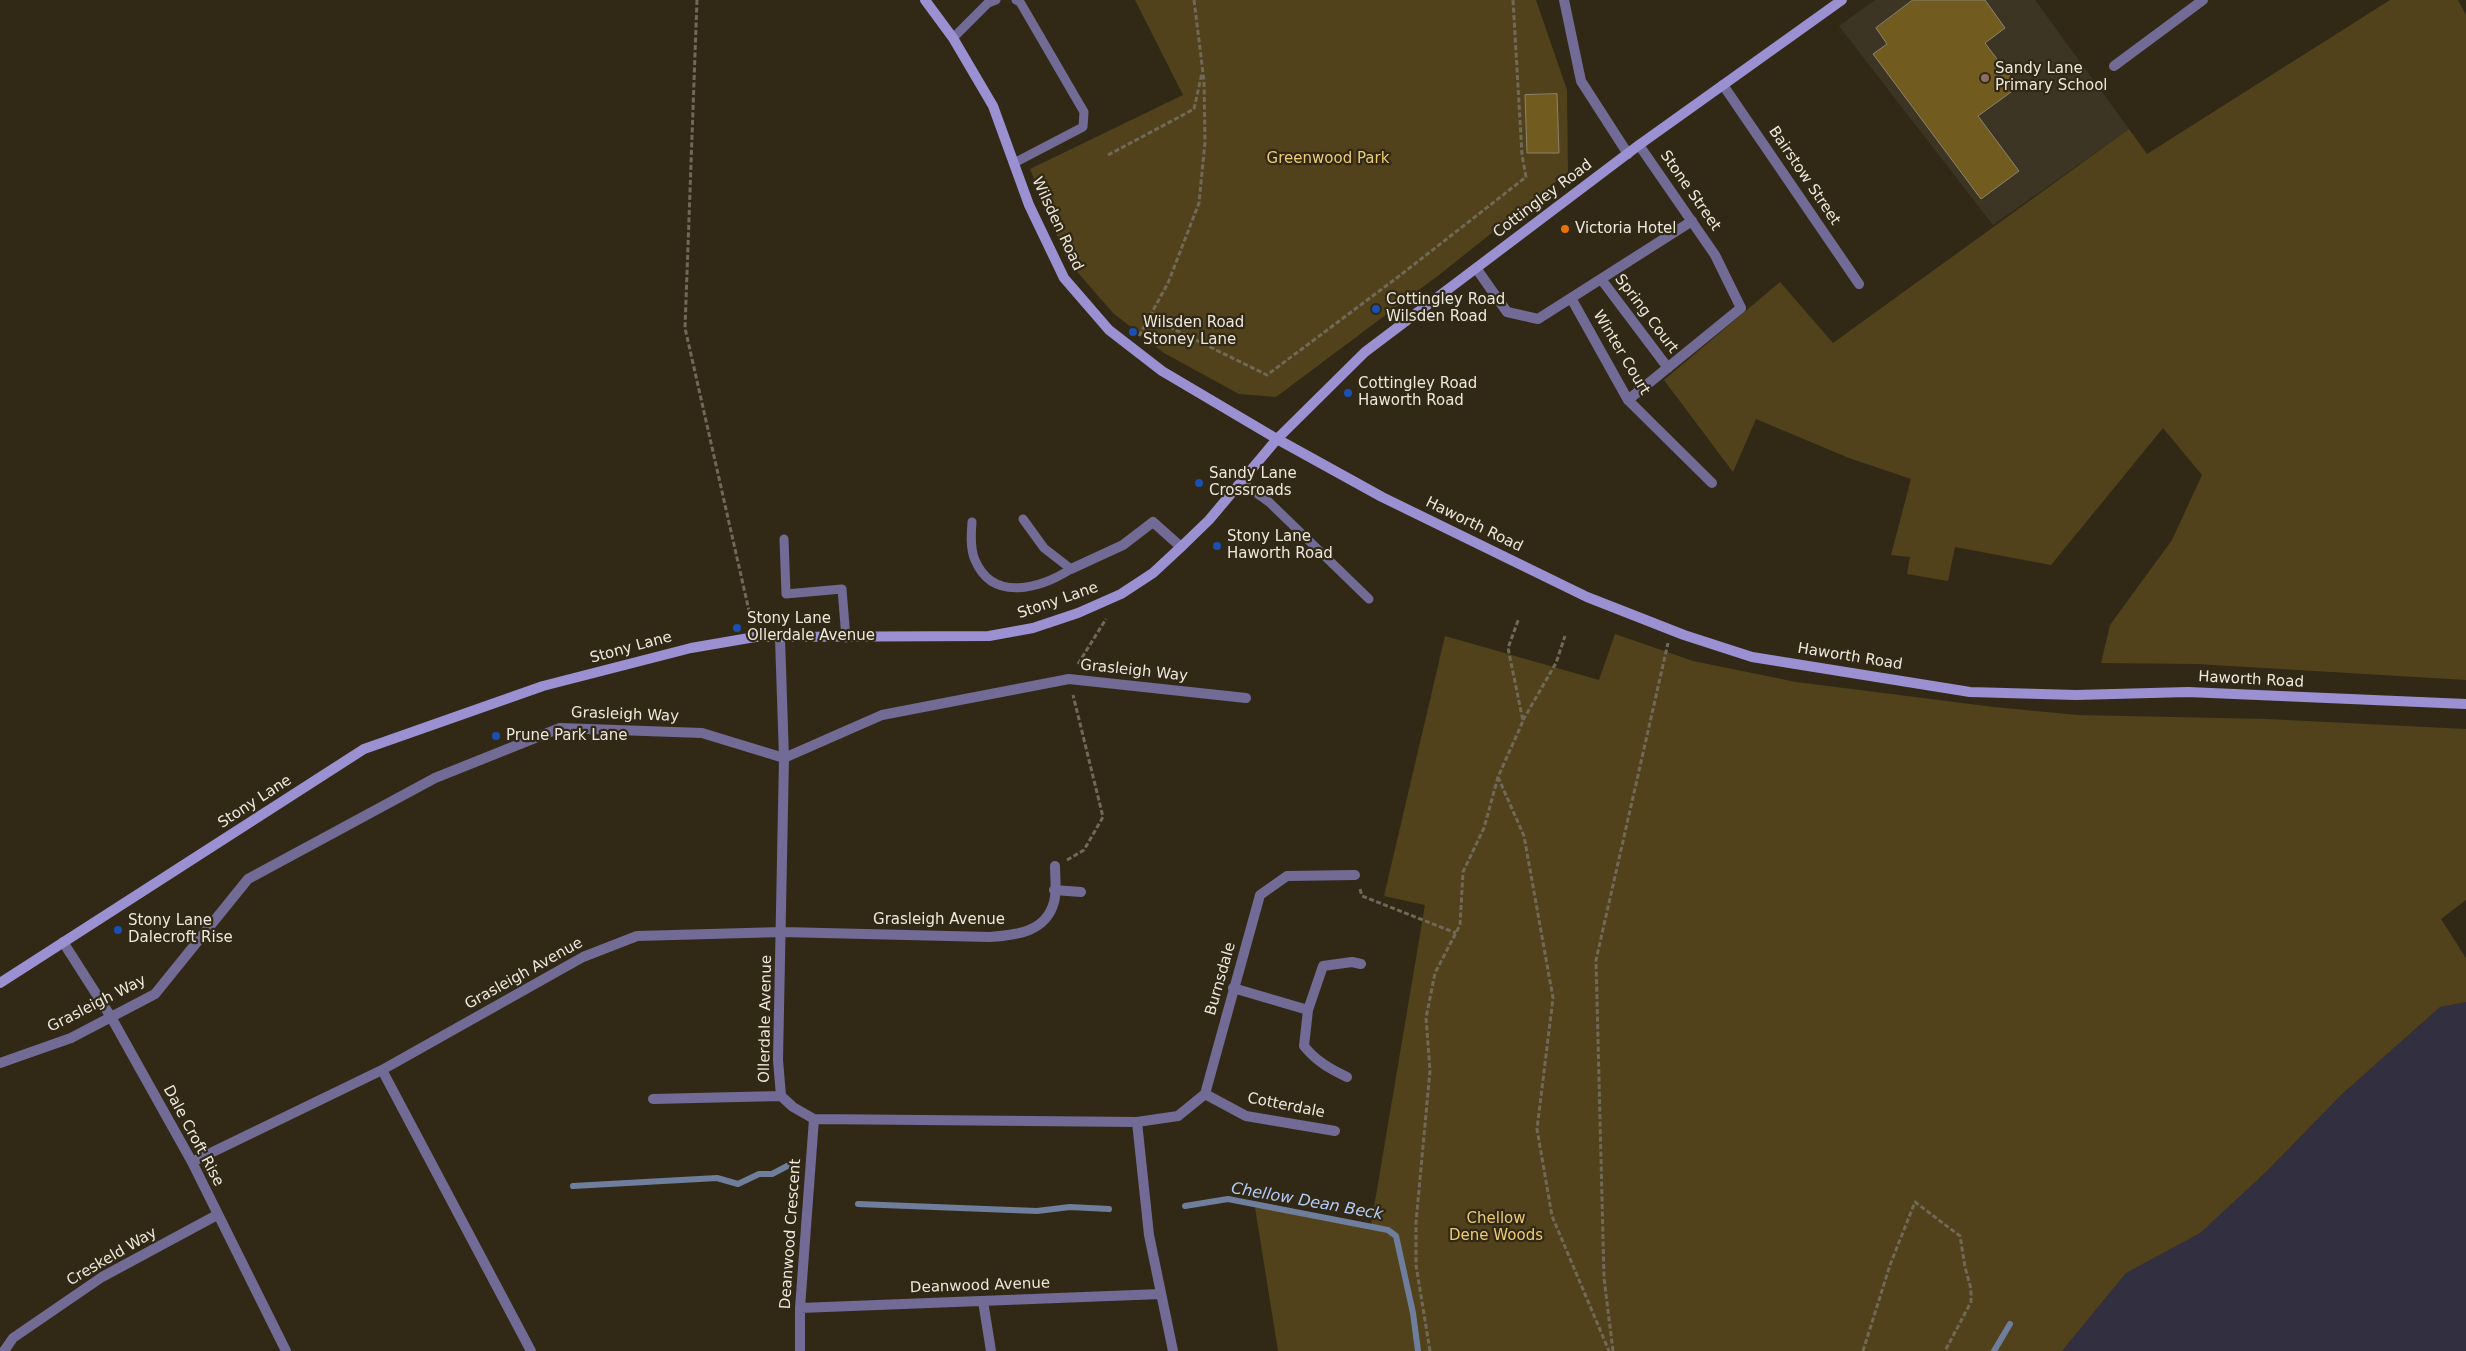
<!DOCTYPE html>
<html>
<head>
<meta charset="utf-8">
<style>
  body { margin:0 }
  canvas { display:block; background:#312916 }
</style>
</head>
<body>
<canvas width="2466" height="1351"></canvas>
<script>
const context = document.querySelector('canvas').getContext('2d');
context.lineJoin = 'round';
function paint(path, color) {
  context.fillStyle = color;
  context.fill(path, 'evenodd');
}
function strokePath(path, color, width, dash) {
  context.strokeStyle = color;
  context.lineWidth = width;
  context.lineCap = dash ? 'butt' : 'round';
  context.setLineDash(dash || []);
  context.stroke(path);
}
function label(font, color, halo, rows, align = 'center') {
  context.font = font + ' "DejaVu Sans",sans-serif';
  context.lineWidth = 4.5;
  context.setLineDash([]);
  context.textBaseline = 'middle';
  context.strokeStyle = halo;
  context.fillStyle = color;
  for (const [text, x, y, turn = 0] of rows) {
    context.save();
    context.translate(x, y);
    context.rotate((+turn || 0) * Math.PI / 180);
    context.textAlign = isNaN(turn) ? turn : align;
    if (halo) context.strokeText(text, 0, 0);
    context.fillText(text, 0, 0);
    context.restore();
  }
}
paint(new Path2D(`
  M2466,1002V1351H2062L2126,1273L2200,1232L2267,1171L2341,1095L2440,1007Z`), '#322f40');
paint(new Path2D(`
  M1875,0H2035L2129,129L1993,225L1839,26Z`), '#3c3524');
paint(new Path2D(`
  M1135,0H1536L1567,90L1568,172L1439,275L1276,397L1239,394L1164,353L1113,313L1067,260L1030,169L1183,95Z
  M2390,0H2458L2466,15V680L2197,664L2101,663L2110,625L2172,540L2202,475L2163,428L2051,565L1955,547L1948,581L1907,574L1910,557L1891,555L1911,479L1849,458L1756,419L1733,472L1664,380L1780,282L1833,343L2129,129L2147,154Z
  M1615,634L1693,661L1796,682L1994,707L2077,715L2267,719L2466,729V900L2441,919L2466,958V1002L2440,1007L2341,1095L2267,1171L2200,1233L2126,1273L2062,1351H1278L1254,1201L1371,1225L1425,905L1384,896L1445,636L1599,680Z`), '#51421c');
strokePath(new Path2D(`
  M573,1186L717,1178L738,1184L759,1174H772L793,1163
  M858,1204L1037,1211L1070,1207L1109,1209
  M1185,1206L1228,1199L1388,1230L1396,1236L1413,1313L1418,1351
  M1994,1351L2010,1324`), '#6e7e9c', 6);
const building = new Path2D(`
  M1913,0H1985L2005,28L1985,43L2018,87L1978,116L2019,171L1981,199L1873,54L1887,44L1876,28Z
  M1557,94L1559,153H1527L1525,95Z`);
paint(building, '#725b1e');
strokePath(building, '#8d846e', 1);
strokePath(new Path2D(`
  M697,0L685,328L752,624
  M1108,155L1194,109L1202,73
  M1149,317L1267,375L1398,277L1526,177L1522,155L1513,0
  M1139,336L1168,283L1199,203L1205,142L1204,81L1194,0
  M1078,664L1106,619
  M1523,720L1556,663L1565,636
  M1498,777L1524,836L1553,998L1537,1129L1552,1216L1609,1351
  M1067,860L1084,850L1103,817L1073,695
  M1360,889L1362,896L1456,933
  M1430,1351L1416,1265V1222L1430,1071L1426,1018L1435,973L1460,925L1463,872L1484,828L1498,777L1523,721L1508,648L1519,618
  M1613,1351L1604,1278L1596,960L1668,643
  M1863,1351L1890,1265L1915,1202L1960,1236L1965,1267L1971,1289V1302L1945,1351`), '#706958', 3, [5, 2.5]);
strokePath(new Path2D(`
  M953,38L988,3L996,0
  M1014,163L1083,127L1084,112L1020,2L1016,0
  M1241,482L1269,502L1369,599
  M972,522C971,534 970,549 975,560C993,603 1041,588 1071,569L1044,548L1023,519
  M784,539L786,594L842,589L846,638`), '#716b95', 9);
strokePath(new Path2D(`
  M1564,0L1581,81L1628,154
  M2114,66L2203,0
  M1723,85L1859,284
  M1476,268L1507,312L1538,319L1692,221
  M1601,279L1668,368
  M1571,298L1628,400L1712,483
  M1628,400L1741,308L1715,255L1639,145
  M1071,569L1123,545L1153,522L1181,547
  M780,638L784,758L778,1060L781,1096L793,1107L814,1119L1137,1122L1178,1116L1205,1094L1260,895L1287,876L1355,875
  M1054,890L1081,892
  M63,942L111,1017L192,1162L286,1351
  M1233,988L1308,1010
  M0,1063L71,1038L155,994L248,879L435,778L560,728L702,733L784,758L882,715L1069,679L1246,698
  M382,1070L531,1351
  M1347,1077C1330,1069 1316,1061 1304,1046L1308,1010L1323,966L1352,962L1361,964
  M1205,1094L1246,1116L1335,1131
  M653,1099L781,1096
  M1137,1122L1149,1235L1173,1351
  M192,1162L382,1070L583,957L637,936L782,932L990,937C1017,935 1046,932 1054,902C1057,891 1055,877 1055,866
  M983,1301L991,1351
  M800,1308L1161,1294
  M4,1351L13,1338L102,1277L217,1215
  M800,1351V1308L814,1119`), '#716b95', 10);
strokePath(new Path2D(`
  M925,0L953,38L993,106L1029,205L1064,278L1109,330L1162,371L1277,439L1382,497L1587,597L1684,635L1752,657L1970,692L2076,695L2188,692L2466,704
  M0,983L364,749L543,686L691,648L755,637L989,636L1033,628L1078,613L1121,594L1153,573L1181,547L1209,520L1277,439L1365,352L1639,145L1842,0`), '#9a90d2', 10);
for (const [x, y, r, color] of [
  [1985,78,5,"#8d6e63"],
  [1565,229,5,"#e8710a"],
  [1376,309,5,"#1a4fb4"],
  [1133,332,5,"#1a4fb4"],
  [1348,393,5,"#1a4fb4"],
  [1199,483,5,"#1a4fb4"],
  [1217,546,5,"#1a4fb4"],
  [737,628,5,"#1a4fb4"],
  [496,736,5,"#1a4fb4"],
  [118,930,5,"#1a4fb4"]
]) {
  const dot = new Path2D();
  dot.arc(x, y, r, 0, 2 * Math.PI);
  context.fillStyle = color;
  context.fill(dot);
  strokePath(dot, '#312916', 2);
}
label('15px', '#ede8dc', '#312916', [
  ["Sandy Lane",1995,69],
  ["Primary School",1995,86],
  ["Victoria Hotel",1575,229],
  ["Cottingley Road",1386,300],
  ["Wilsden Road",1386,317],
  ["Wilsden Road",1143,323],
  ["Stoney Lane",1143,340],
  ["Cottingley Road",1358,384],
  ["Haworth Road",1358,401],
  ["Sandy Lane",1209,474],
  ["Crossroads",1209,491],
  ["Stony Lane",1227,537],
  ["Haworth Road",1227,554],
  ["Stony Lane",747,619],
  ["Ollerdale Avenue",747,636],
  ["Prune Park Lane",506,736],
  ["Stony Lane",128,921],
  ["Dalecroft Rise",128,938]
], 'left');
label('15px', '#eecb74', '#312916', [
  ["Greenwood Park",1328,159],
  ["Chellow",1496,1219],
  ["Dene Woods",1496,1236]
]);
label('15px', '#ede8dc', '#312916', [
  ["Bairstow Street",1804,176,56],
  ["Stone Street",1690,191,55],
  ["Cottingley Road",1543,199,-37],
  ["Wilsden Road",1057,224,65],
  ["Spring Court",1646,314,53],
  ["Winter Court",1621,353,59],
  ["Haworth Road",1474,525,26],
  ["Stony Lane",1058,601,-19],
  ["Stony Lane",631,648,-15],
  ["Haworth Road",1850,657,9],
  ["Grasleigh Way",1134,671,6],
  ["Haworth Road",2251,680,3],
  ["Grasleigh Way",625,715,2],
  ["Stony Lane",255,802,-33],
  ["Grasleigh Avenue",939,920],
  ["Grasleigh Avenue",524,974,-29],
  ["Burnsdale",1221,979,-74],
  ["Grasleigh Way",97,1004,-27],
  ["Ollerdale Avenue",766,1019,-89],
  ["Cotterdale",1286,1106,11],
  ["Dale Croft Rise",193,1136,62],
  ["Deanwood Crescent",791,1234,-86],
  ["Creskeld Way",112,1257,-30],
  ["Deanwood Avenue",980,1286,-2]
]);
label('italic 16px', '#b3cbf8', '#312916', [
  ["Chellow Dean Beck",1307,1202,10]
]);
</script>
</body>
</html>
